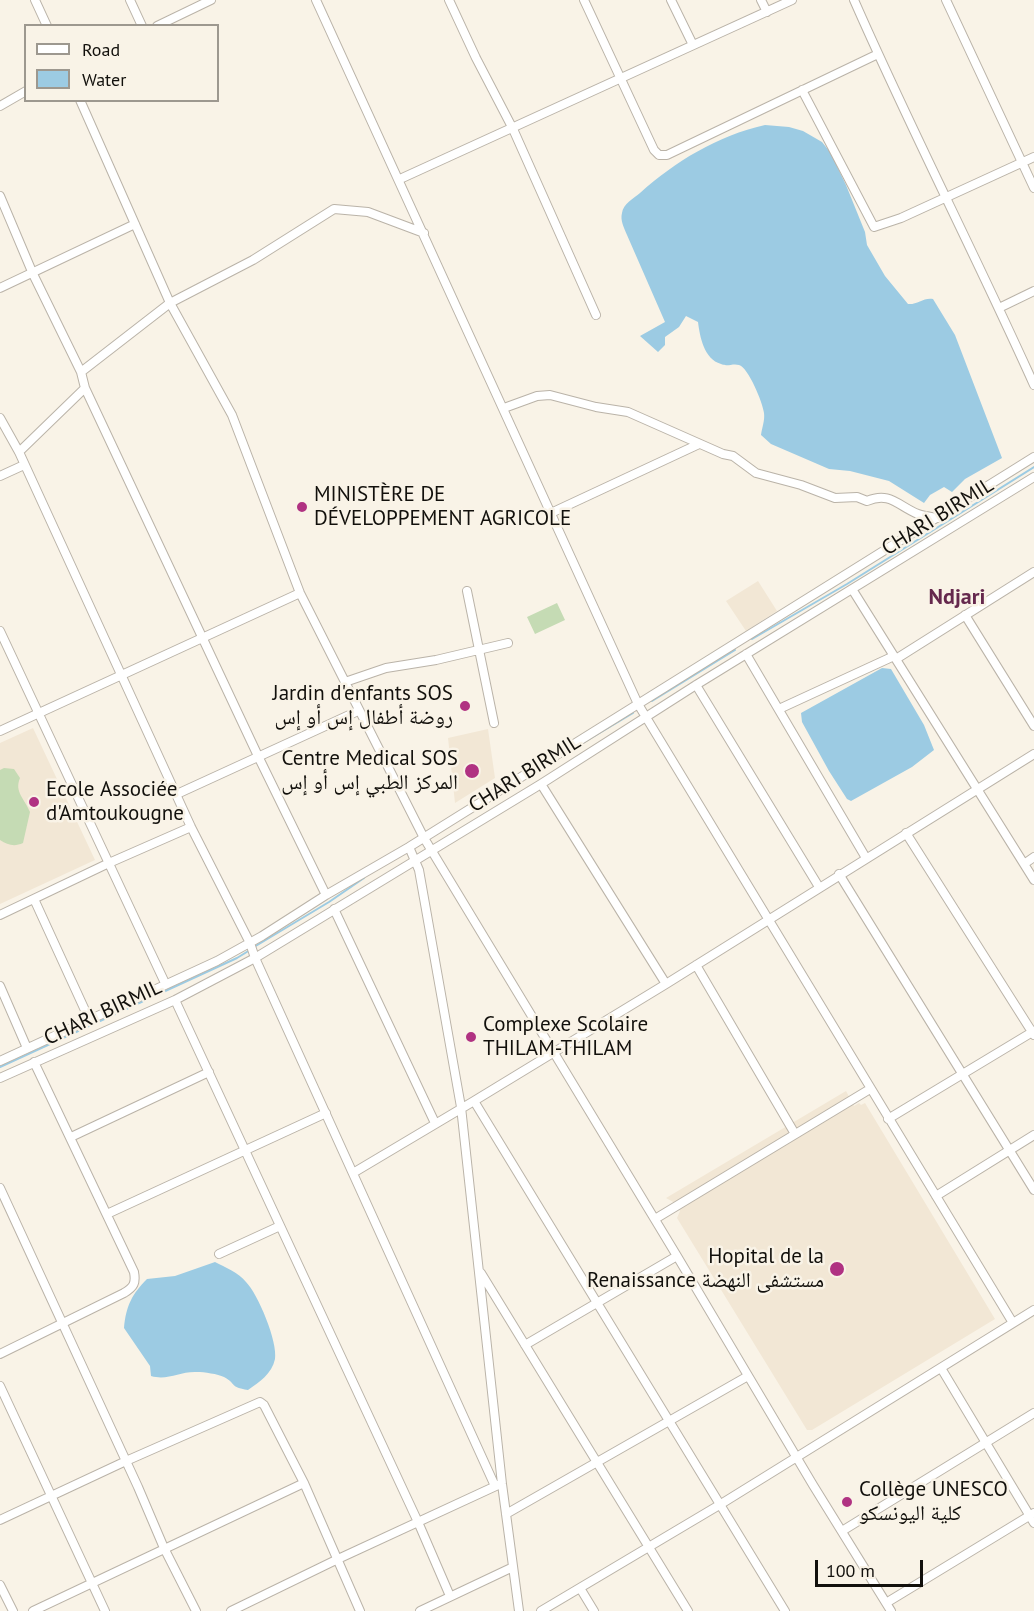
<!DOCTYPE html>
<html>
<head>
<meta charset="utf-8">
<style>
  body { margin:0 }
  #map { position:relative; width:1034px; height:1611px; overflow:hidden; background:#f9f3e7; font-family:"PT Sans",sans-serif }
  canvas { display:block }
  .legend { position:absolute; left:24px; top:24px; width:195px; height:78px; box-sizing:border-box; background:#f9f3e7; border:2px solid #9d988f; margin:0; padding:8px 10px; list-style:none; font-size:18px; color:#12100c }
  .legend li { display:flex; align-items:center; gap:12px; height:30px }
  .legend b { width:30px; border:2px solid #9d988f }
  .scale { position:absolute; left:815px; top:1560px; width:108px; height:27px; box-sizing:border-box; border:3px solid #12100c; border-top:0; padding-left:8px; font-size:18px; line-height:21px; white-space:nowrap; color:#12100c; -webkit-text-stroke:4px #f9f3e7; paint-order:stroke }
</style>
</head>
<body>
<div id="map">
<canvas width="1034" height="1611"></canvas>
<ul class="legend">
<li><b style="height:8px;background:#fff"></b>Road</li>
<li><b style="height:16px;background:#9ccbe3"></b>Water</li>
</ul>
<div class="scale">100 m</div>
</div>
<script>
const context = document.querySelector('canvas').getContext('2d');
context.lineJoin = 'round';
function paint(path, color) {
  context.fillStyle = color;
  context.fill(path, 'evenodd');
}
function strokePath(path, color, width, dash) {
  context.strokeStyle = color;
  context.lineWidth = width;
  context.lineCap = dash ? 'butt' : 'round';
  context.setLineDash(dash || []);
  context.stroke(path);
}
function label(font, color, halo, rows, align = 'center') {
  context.font = font + ' "PT Sans","Noto Naskh Arabic",sans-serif';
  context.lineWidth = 5;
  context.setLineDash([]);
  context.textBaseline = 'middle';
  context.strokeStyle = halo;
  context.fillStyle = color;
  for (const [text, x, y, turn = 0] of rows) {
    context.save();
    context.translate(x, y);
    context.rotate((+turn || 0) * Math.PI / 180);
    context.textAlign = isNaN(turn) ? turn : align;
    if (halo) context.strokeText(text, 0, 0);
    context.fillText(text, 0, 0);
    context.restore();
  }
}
paint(new Path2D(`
  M758,581L777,611L746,631L726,601Z
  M33,728L95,860L0,904V743Z
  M488,729L495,778L455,803L448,738Z
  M846,1091L854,1106L859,1103L861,1105L865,1103L995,1319L812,1430H807L677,1218L680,1211L677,1206L675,1203L666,1198Z`), '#f2e7d5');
paint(new Path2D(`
  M557,603L565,620L535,634L527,617Z
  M4,768L14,769L20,778C14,792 25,799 30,812L23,843C14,847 8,845 0,840V770Z`), '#c5dbb4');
paint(new Path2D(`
  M765,125L789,127L803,131L822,142L830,152L846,185L865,232L867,245L885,276L908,304C917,305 924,297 933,299L955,335L1002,458L965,479L952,492L944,487L930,495L924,503L889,481L850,471L829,469L771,444L761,435C762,428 765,420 764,413C763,403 748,367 739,365C733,363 727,367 721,364C704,359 700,337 698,322L686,316L679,327L665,337V345L658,352L640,336L665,322L627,235C624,228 620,220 622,213C623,204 634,198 640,193C676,161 717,136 765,125Z
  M882,668L891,669L924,725L934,750L912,767L851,801L847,799L829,771L802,722L801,713Z
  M215,1262C225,1267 239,1273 246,1282C258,1294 278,1342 275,1359C272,1374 259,1382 248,1390C229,1387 237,1384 224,1377C218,1374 204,1372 197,1372C180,1371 168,1381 151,1376L150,1366L124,1328C126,1306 132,1294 147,1279L175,1276Z`), '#9ccbe3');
strokePath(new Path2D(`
  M752,639L847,584L1034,467
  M652,701L735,650
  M566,753L633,713
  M254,947L329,902L364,878
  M0,1067L237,958L250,950`), '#9ccbe3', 2);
const minor = new Path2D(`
  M35,0L47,26
  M130,0L142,26
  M316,0L638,704L1013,1323
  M449,0L476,58L513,129L596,315
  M584,0L654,150L659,155H667L878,54
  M671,0L693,45
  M761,0L767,12
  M854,0C911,130 976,256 1034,385
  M946,0L1034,188
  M157,26L211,0
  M802,90L874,227L901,218L1034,157
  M80,100L170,303L232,415L300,593L424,838L677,1256L813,1485L891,1611
  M0,106L26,91
  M400,179L792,0
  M0,196L33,274L81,372L85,388L258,756L326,895
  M0,288L135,224
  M999,308L1034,291
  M81,372L170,303L253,260L334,209L368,212L424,233
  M504,408L537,396L550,395L596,407L628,412L723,454L733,456L756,473L801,485L835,498L857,497L867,501C890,491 898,506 918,514C923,516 931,517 937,518
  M0,418L19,452L191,827L250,943L255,958L495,1486
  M19,452L85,388
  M0,476L24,465
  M551,513L699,444
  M852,589L1034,880
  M467,591L494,723
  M965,615L1034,726
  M0,631L165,983
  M746,654L866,858
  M896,659L1034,572
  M345,682L386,668L436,660L508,643
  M696,685L819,887
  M779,709L894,656
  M0,731L300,593
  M541,784L666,984
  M177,794L358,711
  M906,833L1034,1035
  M409,847L419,870L461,1107L502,1484L519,1611
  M1024,864L1034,857
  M839,874L1034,1190
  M34,899L89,1019
  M334,909L435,1123
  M0,915L109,863L191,827
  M696,965L795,1134
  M0,986L27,1048
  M175,1000L418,1522L450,1596
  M0,1061L217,961L262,936L326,895L409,847L1034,457
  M0,1078L175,1000L255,958L541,784L696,685L1034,477
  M474,1101L666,984L1034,754
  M888,1119L1034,1031
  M71,1137L209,1072
  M353,1173L474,1101L785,1611
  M0,1188L138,1487L164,1548L196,1611
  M936,1196L1034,1135
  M107,1214L326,1113
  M655,1219L870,1089
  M219,1254L280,1226
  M481,1273L688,1611
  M525,1345L677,1256
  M0,1354L124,1293C134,1287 136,1283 134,1272L34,1062
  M941,1368L1034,1523
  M0,1386L105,1611
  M506,1514L748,1376
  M0,1520L126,1461L260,1402L264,1405L304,1483L360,1611
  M842,1531L1034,1413
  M0,1585L13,1611
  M580,1588L594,1611
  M886,1603L1034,1513
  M33,1611L304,1483
  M231,1611L338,1559L498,1485
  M420,1611L513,1567
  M541,1611L721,1504L1034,1310`);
strokePath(minor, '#bab3a8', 10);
strokePath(minor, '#fff', 8);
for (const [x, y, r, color] of [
  [302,507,6,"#b03282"],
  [465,706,6,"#b03282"],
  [472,771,8,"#b03282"],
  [34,802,6,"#b03282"],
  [471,1037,6,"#b03282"],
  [837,1269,8,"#b03282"],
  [847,1502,6,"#b03282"]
]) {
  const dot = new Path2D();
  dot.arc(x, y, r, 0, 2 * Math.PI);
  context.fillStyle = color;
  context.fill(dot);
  strokePath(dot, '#f9f3e7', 2);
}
label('21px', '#12100c', '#f9f3e7', [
  ["MINISTÈRE DE",314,495],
  ["DÉVELOPPEMENT AGRICOLE",314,519],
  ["Jardin d'enfants SOS",453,694,"right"],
  ["روضة أطفال إس أو إس",453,718,"right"],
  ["Centre Medical SOS",458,759,"right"],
  ["المركز الطبي إس أو إس",458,783,"right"],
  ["Ecole Associée",46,790],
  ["d'Amtoukougne",46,814],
  ["Complexe Scolaire",483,1025],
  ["THILAM-THILAM",483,1049],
  ["Hopital de la",824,1257,"right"],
  ["Renaissance مستشفى النهضة",824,1281,"right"],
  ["Collège UNESCO",859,1490],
  ["كلية اليونسكو",859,1514]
], 'left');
label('21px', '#12100c', '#f9f3e7', [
  ["CHARI BIRMIL",938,517,-32],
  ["CHARI BIRMIL",525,774,-32],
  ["CHARI BIRMIL",103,1013,-25]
]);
label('bold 22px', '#65284d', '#f9f3e7', [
  ["Ndjari",957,598]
]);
</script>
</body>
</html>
